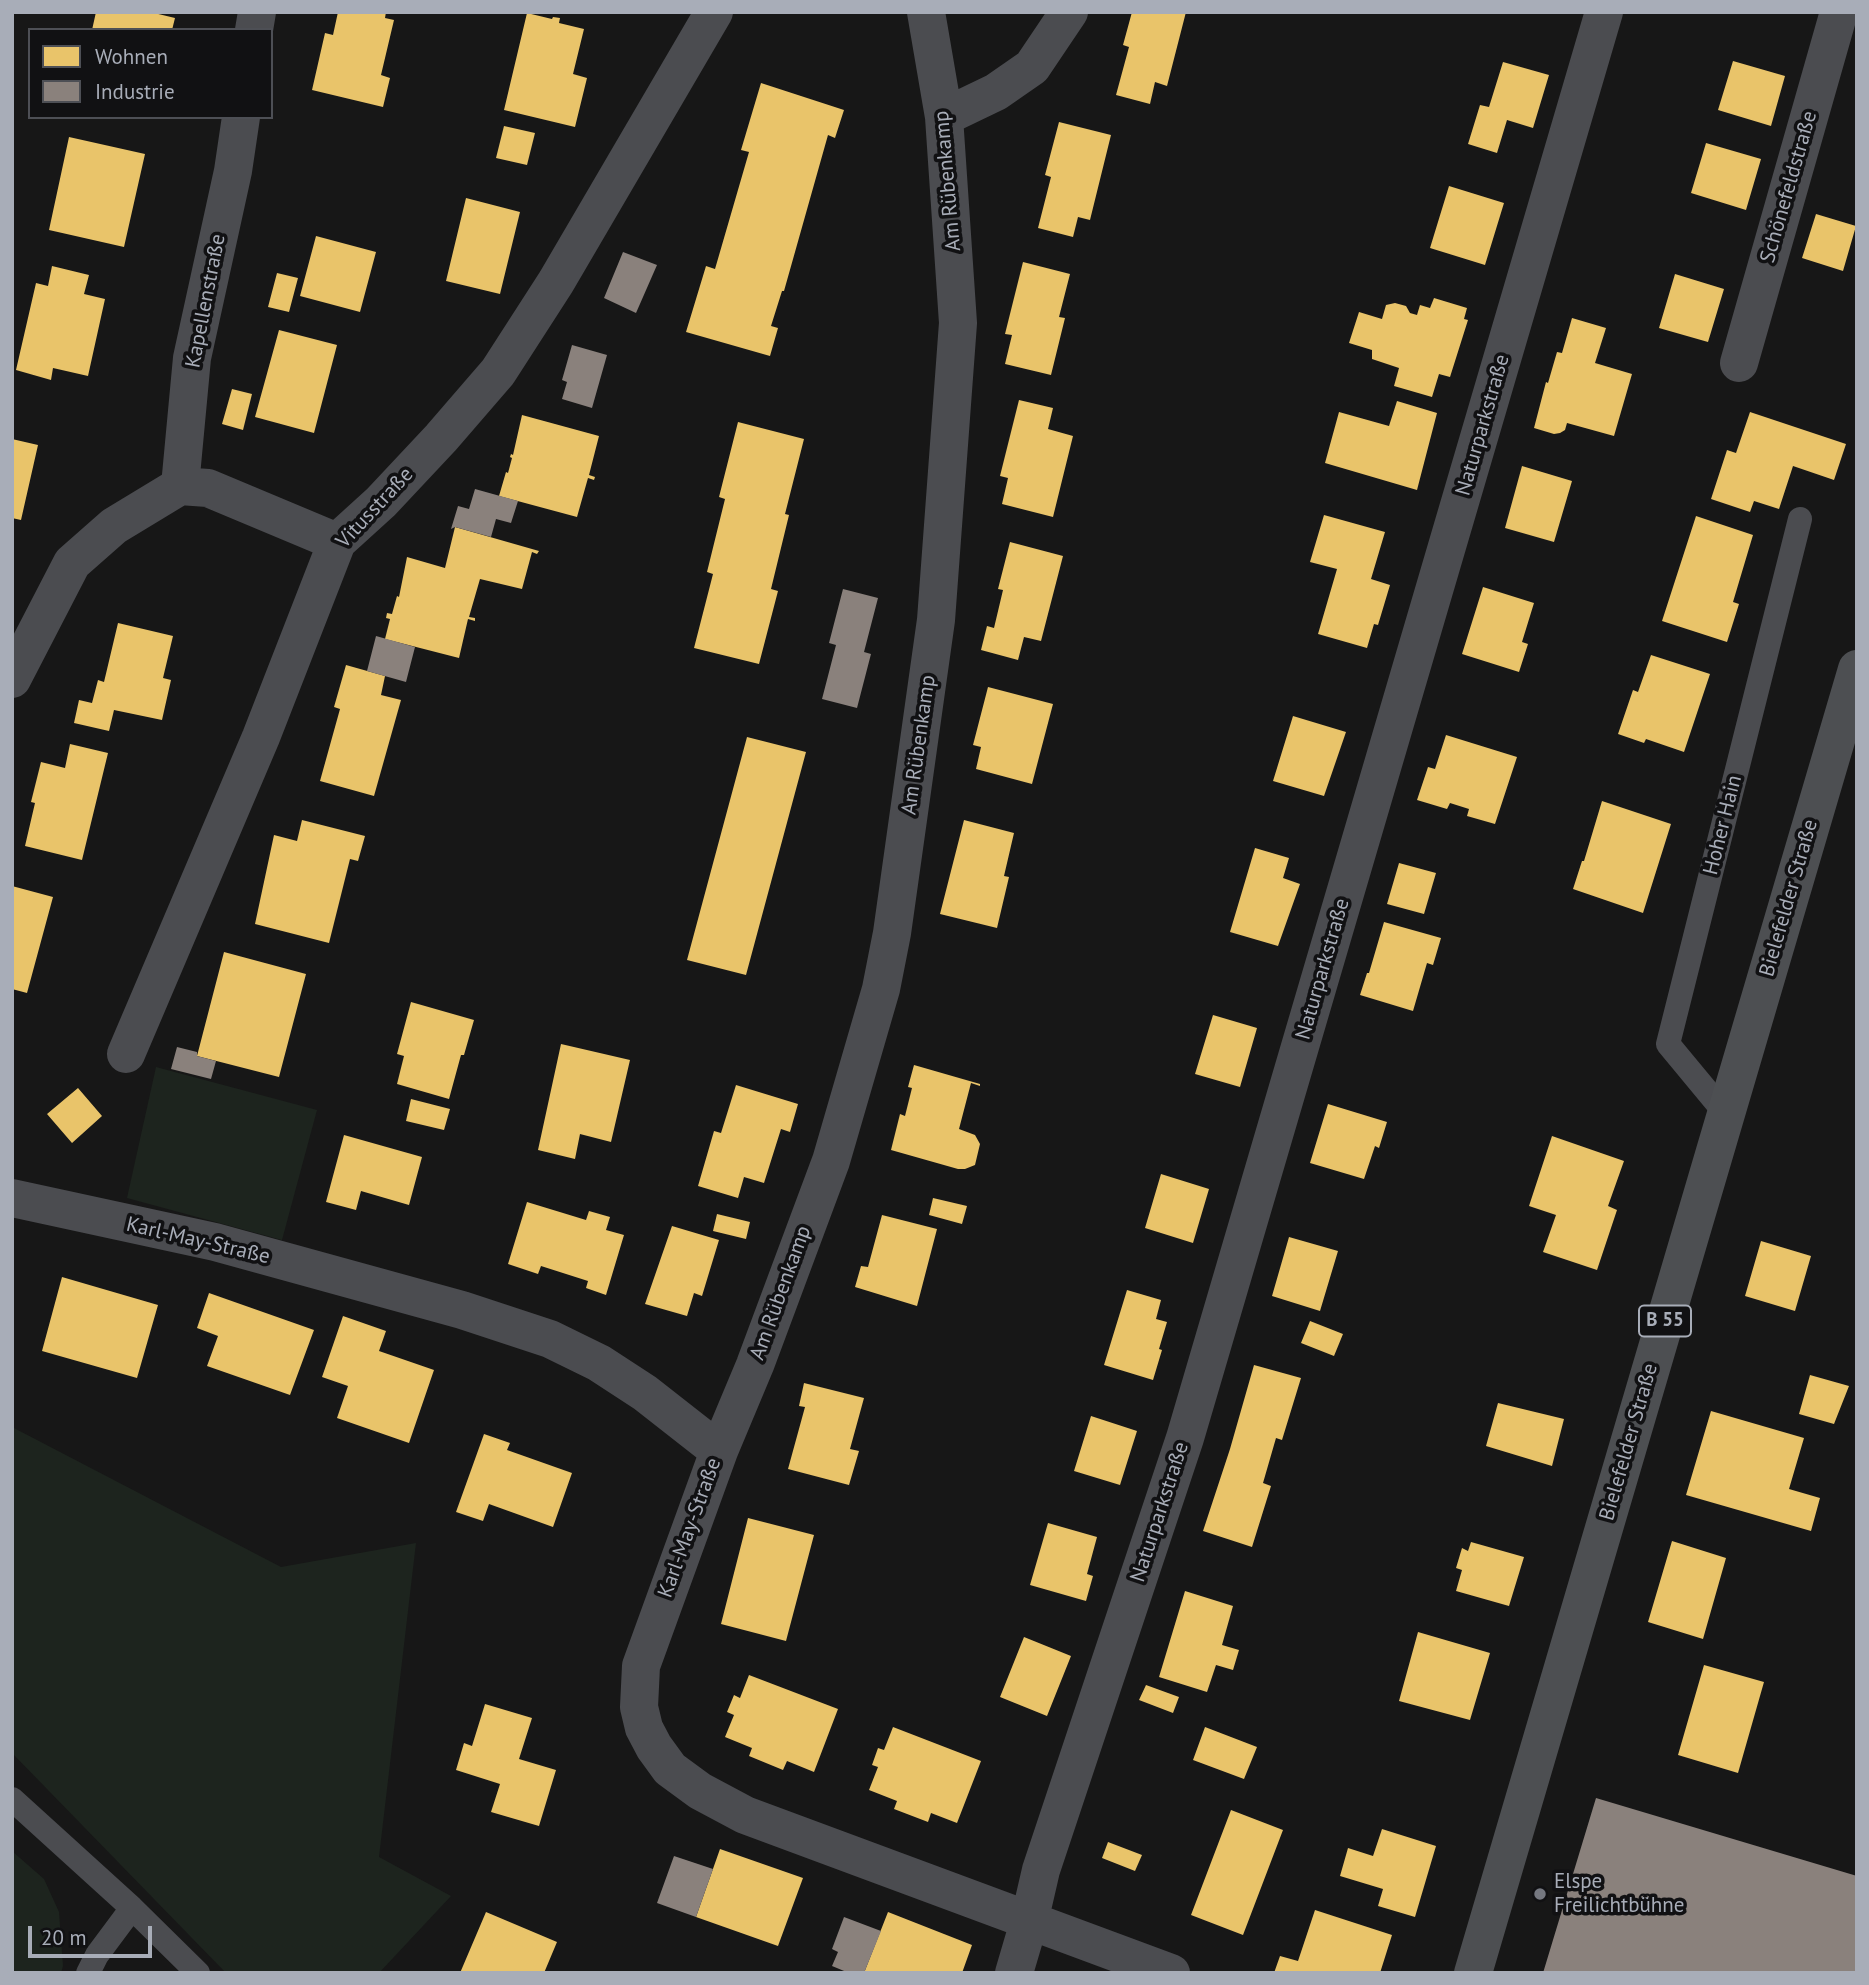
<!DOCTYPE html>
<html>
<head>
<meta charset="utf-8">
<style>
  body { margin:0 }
  #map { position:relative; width:1869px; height:1985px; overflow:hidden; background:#171717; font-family:"PT Sans",sans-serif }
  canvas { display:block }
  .frame { position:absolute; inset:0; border:14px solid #a8adb8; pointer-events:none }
  .legend { position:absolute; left:28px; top:28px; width:245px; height:91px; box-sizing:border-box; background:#111113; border:2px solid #4d4f55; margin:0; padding:9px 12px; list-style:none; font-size:21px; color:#a8adb8 }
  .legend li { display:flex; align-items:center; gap:14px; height:35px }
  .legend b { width:35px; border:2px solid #4d4f55 }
  .scale { position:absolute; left:28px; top:1926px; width:124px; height:32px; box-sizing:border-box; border:4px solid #a8adb8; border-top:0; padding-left:9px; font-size:21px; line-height:24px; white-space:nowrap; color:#a8adb8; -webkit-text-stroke:5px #111113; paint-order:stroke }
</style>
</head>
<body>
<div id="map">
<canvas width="1869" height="1985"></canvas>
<div class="frame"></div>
<ul class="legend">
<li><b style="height:19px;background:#e9c46a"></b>Wohnen</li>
<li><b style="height:19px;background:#8a817c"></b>Industrie</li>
</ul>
<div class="scale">20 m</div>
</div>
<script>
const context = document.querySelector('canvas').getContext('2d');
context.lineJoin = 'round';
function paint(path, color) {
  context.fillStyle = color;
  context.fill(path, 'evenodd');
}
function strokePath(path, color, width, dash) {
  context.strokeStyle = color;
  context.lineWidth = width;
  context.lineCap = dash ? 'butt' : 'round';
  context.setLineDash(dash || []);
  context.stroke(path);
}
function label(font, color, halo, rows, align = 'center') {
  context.font = font + ' "PT Sans",sans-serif';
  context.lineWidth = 7;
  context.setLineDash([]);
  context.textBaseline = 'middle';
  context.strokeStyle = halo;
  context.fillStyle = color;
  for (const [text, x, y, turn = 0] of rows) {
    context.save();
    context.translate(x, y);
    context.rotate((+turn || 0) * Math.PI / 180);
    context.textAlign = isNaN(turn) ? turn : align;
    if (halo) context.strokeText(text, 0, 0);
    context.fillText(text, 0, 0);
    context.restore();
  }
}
paint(new Path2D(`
  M156,1067L317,1110L282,1240L127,1198Z
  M12,1427L281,1567L416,1543L379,1857L451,1896L379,1973H226L12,1753Z
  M12,1851L44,1879L59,1912L63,1966L61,1973H12Z`), '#1d241e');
paint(new Path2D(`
  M96,12H150L175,18L172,30H92Z
  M338,12H386L385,18L394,20L381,75L390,78L383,107L312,90L325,33L333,35Z
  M1132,12H1186L1167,86L1155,82L1150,104L1116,95L1129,47L1123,45Z
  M527,13L552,19L553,17L560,18L559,23L584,29L573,74L587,78L575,127L504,110Z
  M1733,61L1785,76L1771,126L1718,110Z
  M1503,62L1549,75L1533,128L1507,120L1497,153L1468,144L1480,105L1489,107Z
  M761,83L844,110L835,138L828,135L784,291H782L771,326L778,328L770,356L686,332L706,266L715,269L749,152L741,150Z
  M1059,122L1111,135L1090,220L1078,217L1073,237L1038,228L1051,177L1045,175Z
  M504,126L535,133L527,165L496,158Z
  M69,137L145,154L124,247L49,230Z
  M1706,143L1761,159L1746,210L1691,193Z
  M1449,186L1504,203L1485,265L1430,248Z
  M466,198L520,212L500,294L446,281Z
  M1816,214L1856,226L1843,271L1802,258Z
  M316,236L376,252L360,312L300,296Z
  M1023,262L1070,274L1059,317L1065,318L1051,375L1005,364L1012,335L1005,334Z
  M52,266L89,275L84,294L105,299L88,376L53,368L51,380L16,370L36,283L48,286Z
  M277,273L298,278L289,312L268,307Z
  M1675,274L1724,289L1708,342L1659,328Z
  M1434,298L1467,308L1464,319L1468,320L1450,377L1439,374L1432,397L1394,386L1399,368L1372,359V350L1349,343L1359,312L1382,319L1386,305L1395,303L1406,306L1410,313L1417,315L1420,305L1430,308Z
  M1572,318L1606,328L1595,363L1632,374L1614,436L1567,423L1565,430L1560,433L1554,434L1534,428L1546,382L1548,383L1557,352L1562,353Z
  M279,330L337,345L314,433L255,417Z
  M232,389L252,394L243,430L222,424Z
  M1019,400L1053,408L1048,429L1073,436L1053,517L1002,504L1008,478L1000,476Z
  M1397,401L1437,413L1417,490L1325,463L1339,412L1389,426Z
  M1750,412L1846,444L1834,480L1793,466L1779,509L1754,501L1750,512L1711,499L1727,450L1736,453Z
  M522,415L599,436L589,475L595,477L594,480L588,478L577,517L499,496L506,472L508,473L512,458L510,457L511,454L513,455Z
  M738,422L804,439L785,514L789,515L771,589L778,591L759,664L694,648L713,574L707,572L725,499L719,497Z
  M12,439L38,445L21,520L12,518Z
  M1522,466L1572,481L1554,542L1505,528Z
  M1324,515L1385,532L1371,579L1390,585L1378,625L1374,624L1367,648L1318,634L1337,569L1310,562Z
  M1696,516L1753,535L1733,602L1739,604L1727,642L1662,621Z
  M455,527L539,551L537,554L532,552L522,589L480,579L469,617L475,618V621L468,619L459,658L385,639L390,619L386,618L387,613L392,614L397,596L399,597L407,557L445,568Z
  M1010,542L1063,556L1041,641L1024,637L1018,660L981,650L987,626L994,628L1003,590L998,589Z
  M1483,587L1534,603L1522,642L1528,644L1519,672L1462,654Z
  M118,623L173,636L163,678L171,680L162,720L114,710L109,731L74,723L79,700L92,703L98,680L104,682Z
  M1651,655L1710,674L1684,752L1646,739L1644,743L1618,734L1633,690L1638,692Z
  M346,665L385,676L381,695L401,700L374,796L320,781L340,709L334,707Z
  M988,687L1053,704L1032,784L976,769L981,747L973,745Z
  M1293,716L1346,732L1324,796L1273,781Z
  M1446,735L1517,757L1495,824L1467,816L1469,809L1450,803L1447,809L1417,800L1428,767L1435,769Z
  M747,737L806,752L746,975L687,960Z
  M70,744L108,753L82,860L25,846L35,803L31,802L41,762L65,768Z
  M1602,801L1671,824L1643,913L1573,889L1582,861H1584Z
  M302,820L365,836L358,861L350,859L329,943L255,924L274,835L297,841Z
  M964,820L1014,833L1004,876L1009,877L997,928L940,914Z
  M1255,848L1289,858L1283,878L1300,884L1278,946L1230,932Z
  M1399,863L1436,873L1424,914L1387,904Z
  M12,886L53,897L27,993L12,989Z
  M1384,922L1441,938L1433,965L1427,963L1413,1011L1360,995L1367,973H1369Z
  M224,952L306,974L279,1077L197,1056Z
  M411,1002L474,1020L464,1055H461L449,1099L397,1084L404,1056L397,1054Z
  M1213,1015L1257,1028L1240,1087L1195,1074Z
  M561,1044L630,1060L611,1142L580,1134L575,1159L538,1150Z
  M914,1065L980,1084V1086L971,1083L959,1129L975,1135L980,1144L975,1165L965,1169H958L891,1150L900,1114L905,1116L912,1088L908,1087Z
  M736,1085L798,1104L790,1132L781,1129L764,1183L744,1177L738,1198L698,1186L714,1131L721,1133Z
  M78,1088L102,1116L72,1143L47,1114Z
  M411,1099L450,1109L444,1130L406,1121Z
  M1328,1104L1387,1122L1379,1148L1375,1146L1364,1179L1310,1163Z
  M344,1135L422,1157L409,1205L361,1191L356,1210L326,1202Z
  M1552,1136L1624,1161L1608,1206L1617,1210L1597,1270L1543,1252L1556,1215L1529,1206Z
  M1161,1174L1209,1189L1193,1243L1145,1228Z
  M933,1198L967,1206L962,1224L929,1215Z
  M527,1202L586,1220L589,1211L610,1217L606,1230L624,1235L606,1295L586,1288L588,1281L541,1266L538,1274L508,1264Z
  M717,1214L750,1222L746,1239L713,1231Z
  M882,1215L937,1229L917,1306L855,1287L861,1266L868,1267Z
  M672,1226L719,1240L702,1296L694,1293L687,1316L645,1304Z
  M1289,1237L1338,1251L1320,1311L1272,1296Z
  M1761,1241L1811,1256L1795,1311L1745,1296Z
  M62,1277L158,1305L137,1378L42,1351Z
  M1127,1290L1161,1300L1156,1319L1167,1322L1159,1349L1162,1350L1153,1380L1104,1365Z
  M209,1293L314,1330L290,1395L207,1366L218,1336L197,1328Z
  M343,1316L386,1331L379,1351L434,1370L409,1443L337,1418L348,1386L322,1377Z
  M1310,1321L1343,1334L1334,1356L1301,1343Z
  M1254,1365L1301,1378L1282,1440L1276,1438L1263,1483L1271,1486L1252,1547L1203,1531L1230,1449Z
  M1810,1375L1849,1386L1834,1424L1799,1414Z
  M804,1383L864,1398L850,1449L859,1451L849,1485L788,1469L805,1407L799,1406Z
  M1498,1403L1564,1419L1552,1466L1486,1446Z
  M1711,1411L1804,1438L1789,1489L1820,1498L1811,1531L1686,1495Z
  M1091,1416L1137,1431L1120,1485L1074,1471Z
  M484,1434L510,1443L507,1450L572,1473L553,1527L489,1504L483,1521L456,1512Z
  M748,1518L814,1535L786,1641L721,1624Z
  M1048,1523L1097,1537L1087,1574L1093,1576L1086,1601L1030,1585Z
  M1672,1541L1726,1558L1703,1639L1648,1622Z
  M1471,1542L1524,1557L1509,1606L1456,1591L1462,1570L1456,1568L1462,1548L1468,1551Z
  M1185,1591L1233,1606L1222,1645L1239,1650L1233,1670L1216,1665L1207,1692L1159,1677Z
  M1418,1632L1490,1653L1470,1720L1399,1701Z
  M1024,1637L1071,1656L1047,1716L1000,1697Z
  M1704,1665L1764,1682L1738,1773L1678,1755Z
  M749,1675L838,1709L814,1772L787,1761L783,1770L749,1756L752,1748L725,1737L734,1715L727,1712L734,1695L740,1698Z
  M1146,1685L1179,1697L1173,1713L1139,1700Z
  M485,1704L532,1718L519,1759L556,1770L539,1826L491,1812L500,1784L456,1770L464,1743L472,1746Z
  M893,1727L981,1761L957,1823L931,1813L928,1822L894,1809L897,1801L869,1790L878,1767L872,1765L878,1748L884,1750Z
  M1205,1727L1257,1747L1244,1779L1193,1760Z
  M1231,1810L1283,1830L1243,1935L1191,1915Z
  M1382,1829L1436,1846L1415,1917L1378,1906L1383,1889L1340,1876L1348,1848L1373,1856Z
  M1108,1842L1142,1855L1135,1871L1102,1858Z
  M720,1849L803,1878L778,1946L696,1917Z
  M1315,1910L1392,1935L1380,1973H1327L1321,1971L1320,1973H1274L1280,1956L1298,1961Z
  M486,1912L557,1942L544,1973H460Z
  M888,1912L972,1945L962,1973H864Z`), '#e9c46a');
paint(new Path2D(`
  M623,252L657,265L636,313L604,298Z
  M572,345L607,355L592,408L562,399L567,382L562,380Z
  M475,489L518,501L511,523L496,519L491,537L455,527L451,529L458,506L469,509Z
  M843,589L878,598L864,652L871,654L857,708L822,699L836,645L829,643Z
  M376,636L415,647L406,682L367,671Z
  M177,1047L197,1052V1056L216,1061L211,1079L171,1069Z
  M1596,1798L1857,1876V1973H1543Z
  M674,1856L713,1869L696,1917L657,1903Z
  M844,1917L881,1931L864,1973H849L832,1966L838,1952L832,1949Z`), '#8a817c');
strokePath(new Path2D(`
  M1726,1114L1668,1044L1800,519
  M12,1799L132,1908L198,1973
  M88,1973L97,1955L132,1908`), '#4b4c50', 24);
strokePath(new Path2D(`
  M254,30L257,12
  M944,117L996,92L1032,67L1069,12
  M1739,363L1839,12
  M180,486L208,488L337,542
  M12,679L72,563L114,526L180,486L192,358L233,171L241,117
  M126,1054L261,737L337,542L381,502L441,438L498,372L556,282L714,12
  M12,1198L215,1242L462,1310L550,1339L599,1363L645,1393L719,1451L641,1666L639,1707L644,1728L654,1747L670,1769L700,1791L745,1815L1171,1973
  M719,1451L755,1365L831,1161L881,989L892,933L936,620L958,323L944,117L926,12
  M1014,1973L1029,1922L1041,1870L1185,1438L1604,12`), '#4b4c50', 38);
strokePath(new Path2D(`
  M1473,1973L1857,669`), '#4d4f52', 38);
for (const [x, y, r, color] of [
  [1540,1894,7,"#757880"]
]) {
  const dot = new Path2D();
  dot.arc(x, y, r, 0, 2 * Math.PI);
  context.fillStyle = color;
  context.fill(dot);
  strokePath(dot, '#111113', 2.5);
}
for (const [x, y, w] of [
  [1665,1321,52]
]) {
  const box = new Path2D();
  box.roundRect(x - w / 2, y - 15.5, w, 31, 5);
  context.fillStyle = '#111113';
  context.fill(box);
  strokePath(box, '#a8adb8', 2);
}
label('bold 19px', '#a8adb8', null, [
  ["B 55",1665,1321]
]);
label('21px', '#a8adb8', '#111113', [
  ["Am Rübenkamp",948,181,-95],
  ["Schönefeldstraße",1789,187,-74],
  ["Kapellenstraße",206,301,-79],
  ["Naturparkstraße",1483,425,-74],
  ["Vitusstraße",375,508,-47],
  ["Am Rübenkamp",919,745,-82],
  ["Hoher Hain",1723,825,-76],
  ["Bielefelder Straße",1789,898,-74],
  ["Naturparkstraße",1323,969,-74],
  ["Karl-May-Straße",198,1241,13],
  ["Am Rübenkamp",781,1293,-70],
  ["Bielefelder Straße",1629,1442,-74],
  ["Naturparkstraße",1160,1512,-72],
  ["Karl-May-Straße",690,1528,-70]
]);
label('21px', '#a8adb8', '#111113', [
  ["Elspe",1554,1882],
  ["Freilichtbühne",1554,1906]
], 'left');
</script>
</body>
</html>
